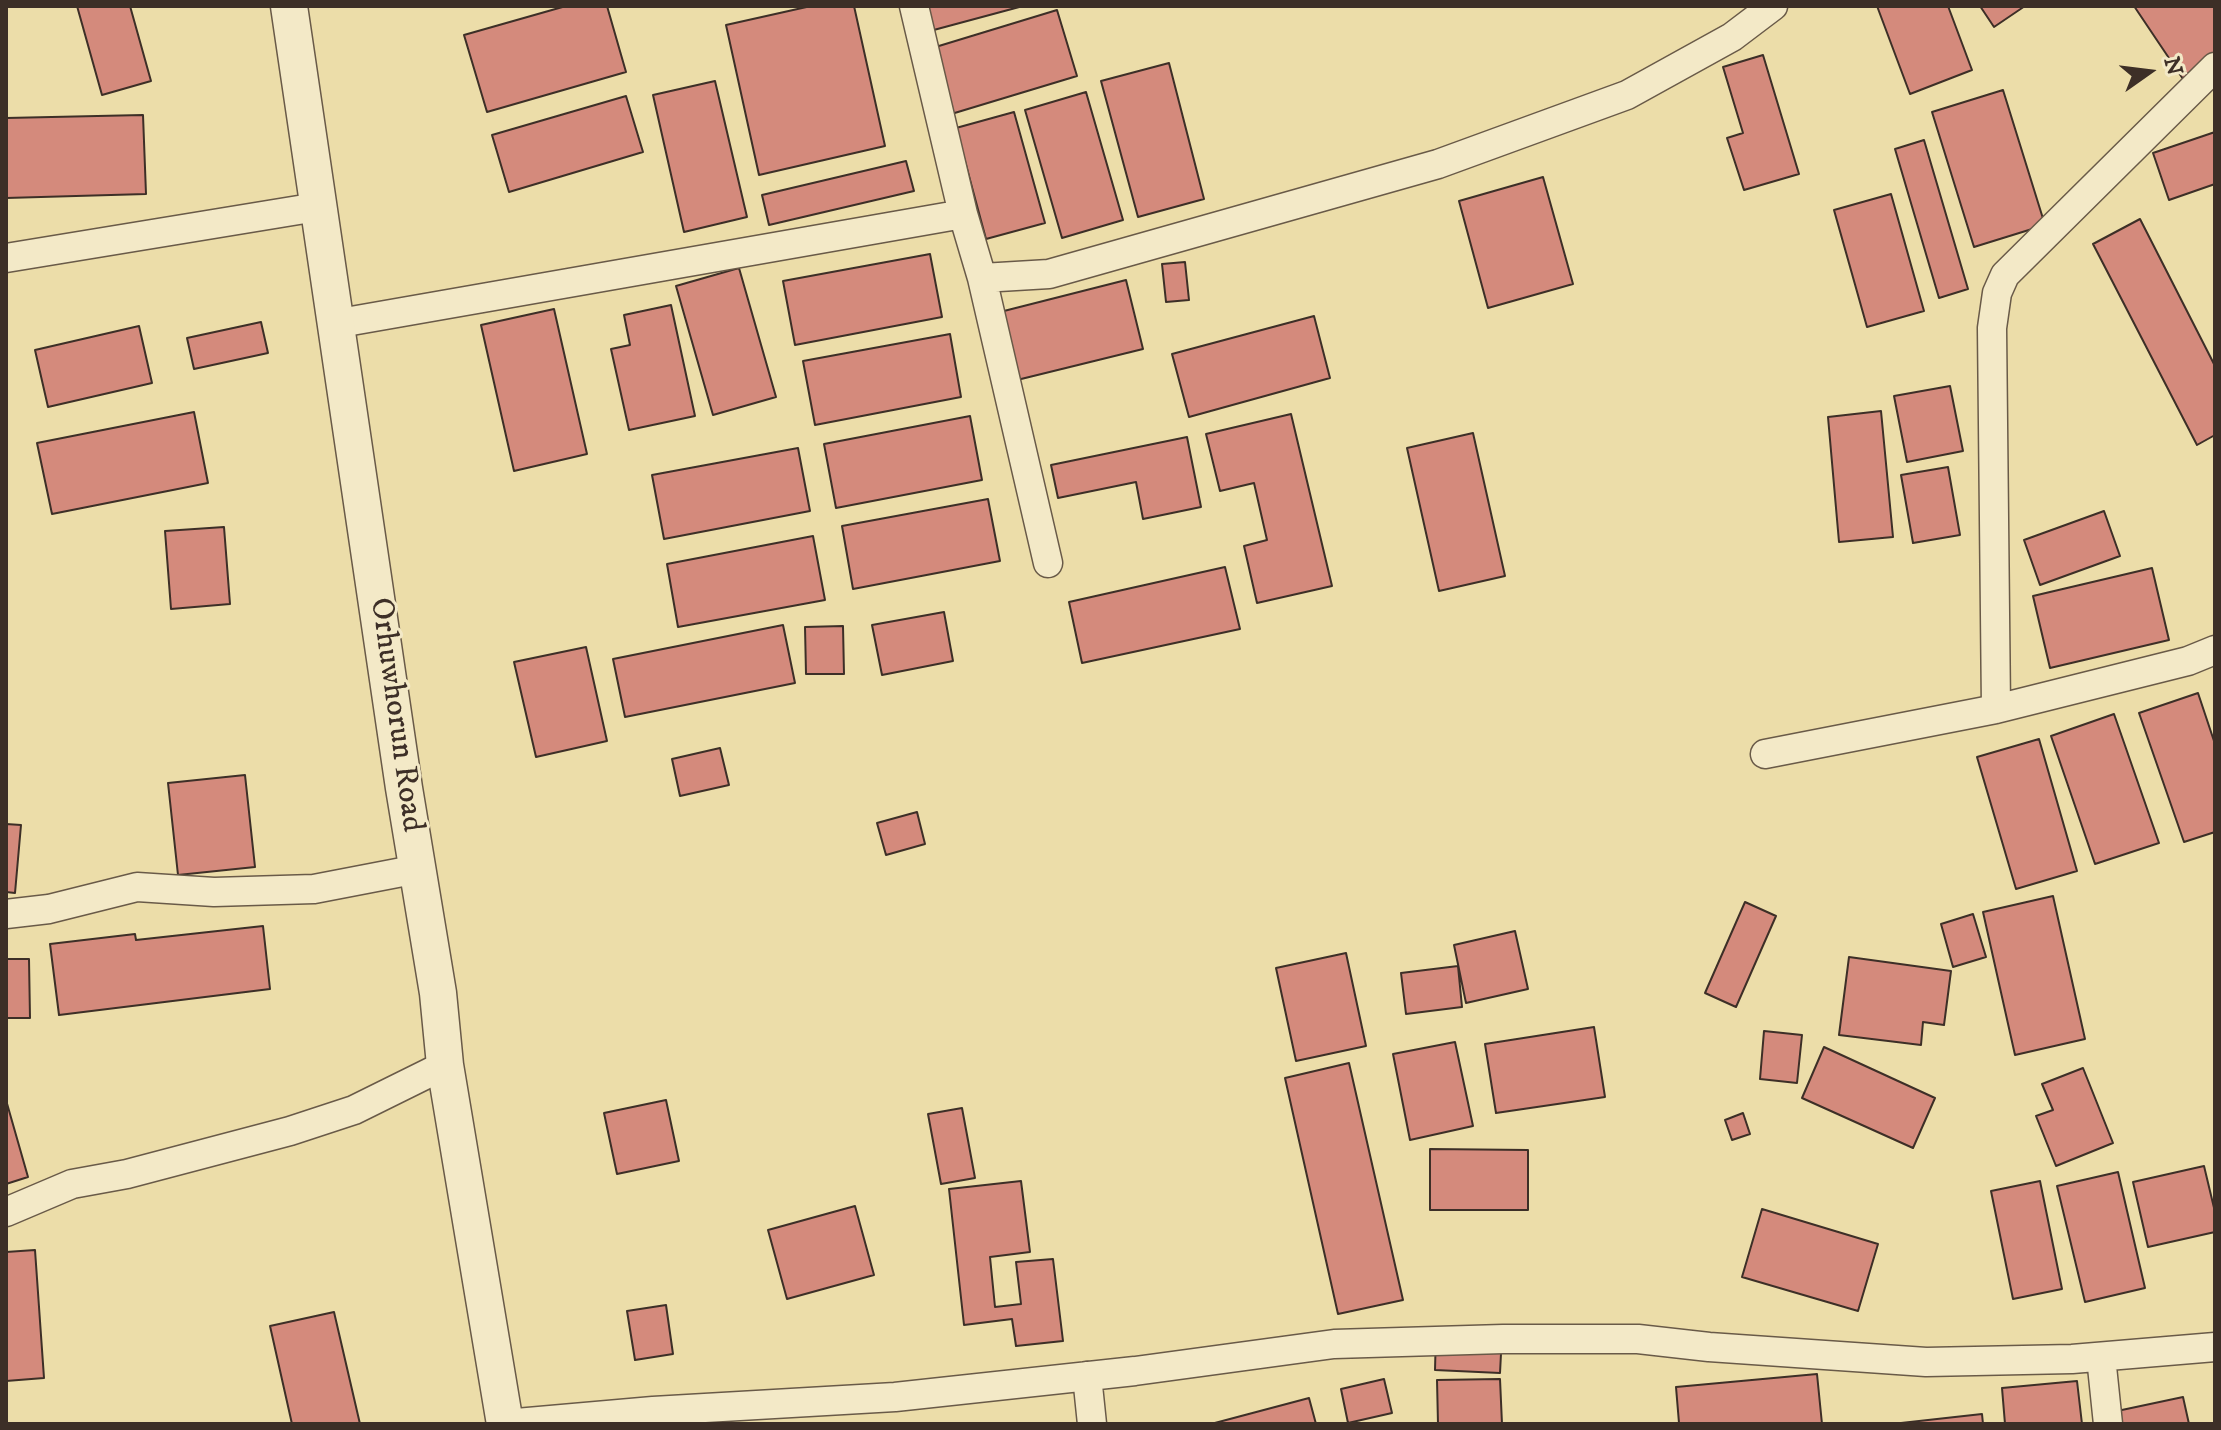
<!DOCTYPE html>
<html>
<head>
<meta charset="utf-8">
<style>
  body { margin:0 }
  #map { position:relative; width:2221px; height:1430px; overflow:hidden; background:#ecdda9; font-family:"IM FELL DW Pica",serif }
  canvas { display:block }
  .frame { position:absolute; inset:0; border:8px solid #3d2f27; pointer-events:none }
  .north { position:absolute; left:2109px; top:32px; width:80px; height:80px; -webkit-text-stroke:6px #f3e9c7; paint-order:stroke; rotate:76deg; font-size:22px; font-weight:700; line-height:32px; text-align:center; color:#3d2f27 }
  .north::after { content:''; display:block; margin:auto; width:28px; height:36px; background:#3d2f27; clip-path:polygon(50% 0,100% 100%,50% 72%,0 100%) }
</style>
</head>
<body>
<div id="map">
<canvas width="2221" height="1430"></canvas>
<div class="frame"></div>
<div class="north">N</div>
</div>
<script>
const context = document.querySelector('canvas').getContext('2d');
context.lineJoin = 'round';
function paint(path, color) {
  context.fillStyle = color;
  context.fill(path, 'evenodd');
}
function strokePath(path, color, width, dash) {
  context.strokeStyle = color;
  context.lineWidth = width;
  context.lineCap = dash ? 'butt' : 'round';
  context.setLineDash(dash || []);
  context.stroke(path);
}
function label(font, color, halo, rows, align = 'center') {
  context.font = font + ' "IM FELL DW Pica",serif';
  context.lineWidth = 6;
  context.setLineDash([]);
  context.textBaseline = 'middle';
  context.strokeStyle = halo;
  context.fillStyle = color;
  for (const [text, x, y, turn = 0] of rows) {
    context.save();
    context.translate(x, y);
    context.rotate((+turn || 0) * Math.PI / 180);
    context.textAlign = isNaN(turn) ? turn : align;
    if (halo) context.strokeText(text, 0, 0);
    context.fillText(text, 0, 0);
    context.restore();
  }
}
const building = new Path2D(`
  M77,6H130L151,81L102,95Z
  M566,6H607L626,72L487,112L464,35Z
  M811,6H854L885,146L759,175L726,25Z
  M923,6H1023L930,31Z
  M1877,6H1948L1972,70L1910,94Z
  M1980,6H2025L1994,27Z
  M2134,6H2215V58L2183,79Z
  M1057,10L1077,76L948,115L929,49Z
  M1763,55L1799,174L1744,190L1727,138L1743,133L1723,67Z
  M1169,63L1204,199L1138,217L1101,81Z
  M715,81L747,217L684,232L653,95Z
  M2003,90L2045,225L1974,247L1932,112Z
  M1086,92L1123,220L1062,238L1025,110Z
  M626,96L643,152L509,192L492,135Z
  M1014,112L1045,223L986,239L956,128Z
  M143,115L146,194L6,198V118Z
  M2215,132V184L2169,200L2153,153Z
  M1924,140L1968,289L1939,298L1895,149Z
  M906,161L914,191L769,225L762,195Z
  M1543,177L1573,284L1488,308L1459,201Z
  M1891,194L1924,311L1867,327L1834,210Z
  M2140,219L2215,366V435L2197,445L2093,244Z
  M930,254L942,317L795,345L783,281Z
  M1185,262L1189,300L1166,302L1162,264Z
  M739,268L776,397L713,415L676,286Z
  M1126,280L1143,349L1013,381L996,313Z
  M671,305L695,416L629,430L611,349L630,345L624,315Z
  M554,309L587,454L514,471L481,325Z
  M1314,316L1330,378L1189,417L1172,354Z
  M261,322L268,353L194,369L187,338Z
  M139,326L152,383L48,407L35,350Z
  M950,334L961,397L815,425L803,361Z
  M1950,386L1963,451L1907,462L1894,396Z
  M1881,411L1893,537L1839,542L1828,417Z
  M194,412L208,483L52,514L37,443Z
  M1291,414L1332,586L1257,603L1244,546L1267,540L1254,483L1220,491L1206,434Z
  M970,416L982,480L836,508L824,444Z
  M1473,433L1505,576L1439,591L1407,448Z
  M1187,437L1201,507L1143,519L1136,482L1058,498L1051,465Z
  M798,448L810,511L664,539L652,475Z
  M1948,467L1960,535L1913,543L1901,475Z
  M988,499L1000,561L853,589L842,526Z
  M2104,511L2120,556L2040,585L2024,540Z
  M224,527L230,604L171,609L165,531Z
  M813,536L825,600L678,627L667,564Z
  M1225,567L1240,629L1082,663L1069,602Z
  M2152,568L2169,640L2050,668L2033,596Z
  M944,612L953,661L882,675L872,625Z
  M783,625L795,683L625,717L613,659Z
  M843,626L844,674H806L805,627Z
  M586,647L607,741L536,757L514,662Z
  M2198,693L2215,744V832L2184,842L2139,713Z
  M2114,714L2159,843L2095,864L2051,736Z
  M2039,739L2077,871L2016,889L1977,757Z
  M720,748L729,785L680,796L672,759Z
  M245,775L255,867L178,875L168,783Z
  M917,812L925,844L886,855L877,823Z
  M6,824L21,825L15,893L6,892Z
  M2053,896L2085,1039L2015,1055L1983,912Z
  M1745,902L1776,916L1736,1007L1705,993Z
  M1973,914L1986,957L1953,967L1941,924Z
  M263,926L270,989L59,1015L50,944L135,934L136,940Z
  M1515,931L1528,989L1466,1003L1454,945Z
  M1346,953L1366,1046L1296,1061L1276,968Z
  M1849,957L1951,971L1944,1025L1923,1022L1921,1045L1839,1035Z
  M6,959H29L30,1018H6Z
  M1458,966L1462,1007L1406,1014L1401,973Z
  M1594,1027L1605,1097L1496,1113L1485,1044Z
  M1764,1031L1802,1035L1797,1083L1760,1079Z
  M1455,1042L1473,1126L1410,1140L1393,1054Z
  M1824,1047L1935,1098L1913,1148L1802,1098Z
  M1349,1063L1403,1300L1338,1314L1285,1078Z
  M2083,1068L2113,1143L2056,1166L2036,1116L2053,1110L2042,1084Z
  M6,1100L28,1177L6,1184Z
  M666,1100L679,1161L617,1174L604,1113Z
  M962,1108L975,1178L941,1184L928,1114Z
  M1743,1113L1750,1134L1732,1140L1725,1120Z
  M1430,1149L1528,1150V1210H1430Z
  M2204,1166L2215,1212V1232L2148,1247L2133,1182Z
  M2118,1172L2145,1288L2085,1302L2057,1186Z
  M1021,1181L1030,1252L990,1257L995,1307L1021,1304L1016,1262L1053,1259L1063,1341L1016,1346L1012,1319L964,1325L949,1189Z
  M2040,1181L2062,1289L2013,1299L1991,1191Z
  M855,1206L874,1275L787,1299L768,1230Z
  M1762,1209L1878,1244L1858,1311L1742,1277Z
  M35,1250L44,1378L6,1381V1252Z
  M666,1305L673,1354L635,1360L627,1311Z
  M334,1312L360,1424H292L270,1326Z
  M1436,1331L1502,1334L1500,1373L1435,1370Z
  M1817,1374L1822,1424H1667L1679,1423L1676,1387Z
  M1384,1379L1392,1413L1348,1423L1341,1389Z
  M1500,1379L1502,1424H1438L1437,1380Z
  M2077,1381L2082,1424H2005L2002,1388Z
  M2183,1397L2189,1424H2105L2103,1414Z
  M1309,1398L1316,1424H1211Z
  M1982,1414L1983,1424H1892Z`);
paint(building, '#d48a7c');
strokePath(building, '#3d2f27', 2);
const minor = new Path2D(`
  M914,6L963,214L982,278L1048,563
  M6,258L317,207
  M982,278L1049,274L1438,164L1627,95L1732,37L1773,6
  M334,324L963,214
  M1996,709L1992,328L1997,293L2005,275L2215,67
  M1765,754L1996,709L2188,661L2215,650
  M6,914L49,909L137,887L214,892L314,889L418,869
  M6,1212L72,1184L127,1174L290,1131L354,1110L445,1065
  M2101,1357L2108,1424
  M1087,1376L1092,1424
  M505,1424L653,1411L895,1397L1135,1371L1334,1344L1503,1339H1638L1709,1347L1926,1362L2072,1359L2215,1347`);
const tertiary = new Path2D(`
  M289,6L404,788L438,993L445,1065L505,1424`);
strokePath(minor, '#695a48', 31);
strokePath(tertiary, '#695a48', 39);
strokePath(minor, '#f3e9c7', 28);
strokePath(tertiary, '#f3e9c7', 36);
label('32px', '#3d2f27', '#f3e9c7', [
  ["Orhuwhorun Road",395,715,82]
]);
</script>
</body>
</html>
